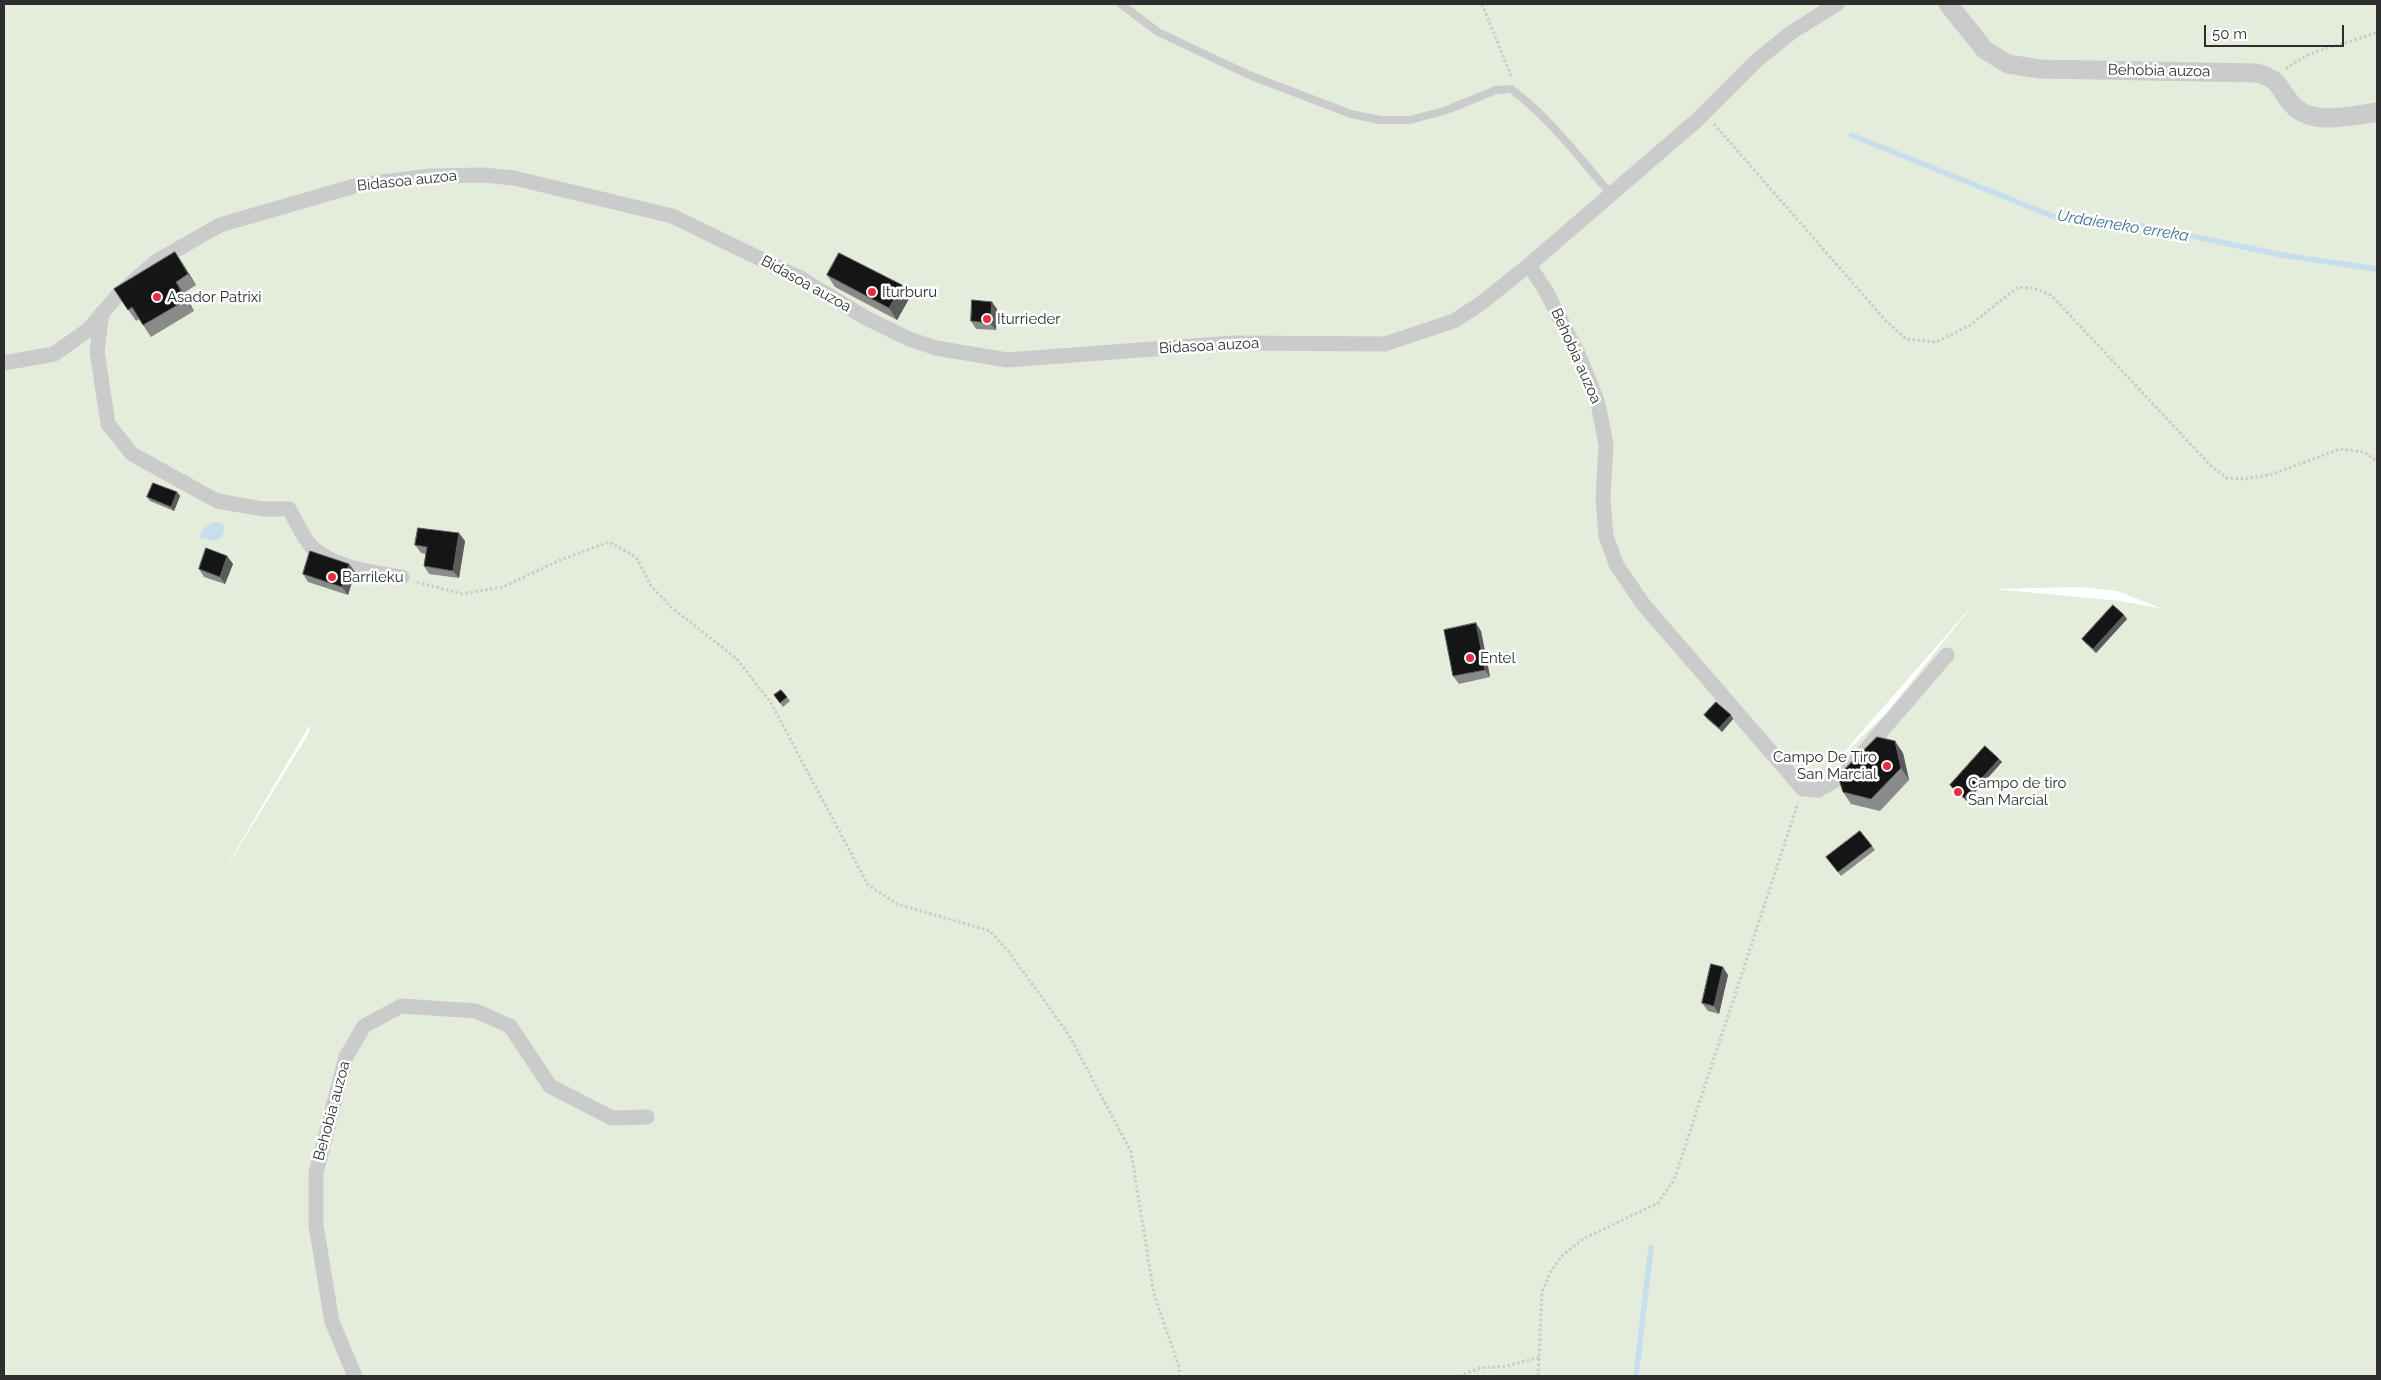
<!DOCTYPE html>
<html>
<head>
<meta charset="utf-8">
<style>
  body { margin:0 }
  #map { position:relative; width:2381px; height:1380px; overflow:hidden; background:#fff; font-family:Raleway,sans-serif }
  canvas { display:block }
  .frame { position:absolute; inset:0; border:5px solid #2e2e2e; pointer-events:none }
  .scale { position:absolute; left:2204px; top:25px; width:140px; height:22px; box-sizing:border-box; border:2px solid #2e2e2e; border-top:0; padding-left:6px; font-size:15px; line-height:18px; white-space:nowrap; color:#2e2e2e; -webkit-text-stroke:4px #fff; paint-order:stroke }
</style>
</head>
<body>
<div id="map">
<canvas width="2381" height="1380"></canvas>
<div class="frame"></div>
<div class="scale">50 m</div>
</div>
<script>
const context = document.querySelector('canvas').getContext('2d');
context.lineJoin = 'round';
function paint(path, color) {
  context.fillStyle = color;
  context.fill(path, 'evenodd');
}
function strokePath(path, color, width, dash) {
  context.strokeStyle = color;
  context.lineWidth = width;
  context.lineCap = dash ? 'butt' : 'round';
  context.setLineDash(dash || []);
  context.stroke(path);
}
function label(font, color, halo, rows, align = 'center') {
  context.font = font + ' Raleway,sans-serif';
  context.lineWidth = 5;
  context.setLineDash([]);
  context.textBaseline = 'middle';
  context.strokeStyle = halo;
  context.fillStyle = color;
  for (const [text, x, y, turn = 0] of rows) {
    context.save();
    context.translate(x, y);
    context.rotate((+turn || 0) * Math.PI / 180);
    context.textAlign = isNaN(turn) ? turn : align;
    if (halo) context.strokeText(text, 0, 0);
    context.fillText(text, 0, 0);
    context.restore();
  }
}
paint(new Path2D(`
  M4,4H2377V1376H4ZM2080,587L2117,591L2163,609L2121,601L1994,589ZM1978,599L1887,712L1837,761V760ZM310,726L309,733L215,886L309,726Z`), '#e4ecdb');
paint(new Path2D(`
  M213,522L221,523L225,527L222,537L215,541L200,538C199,530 207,525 213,522Z`), '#c7deec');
strokePath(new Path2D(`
  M1851,135L2062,220L2143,226L2282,255L2377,269
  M1636,1376L1651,1248`), '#c7deec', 5.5);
strokePath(new Path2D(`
  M1482,4L1511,76
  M2286,69C2312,47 2347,45 2377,32
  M1714,124L1886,321L1906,339L1936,342L1969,326L2018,287L2033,288L2051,295L2212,467L2227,478L2242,479L2270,475L2340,449L2364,452L2377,461
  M417,582L462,594L503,587L560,560L609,542L636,557L651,586L671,607L737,659L771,703L868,885L897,904L990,931L1009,952L1069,1035L1131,1152L1154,1294L1179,1367V1376
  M1459,1376L1480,1368L1507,1366L1540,1357
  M1538,1376L1542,1292L1551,1271L1563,1255L1583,1239L1658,1203L1674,1180L1798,803`), '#cbcbcb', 3, [2.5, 2.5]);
strokePath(new Path2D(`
  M1121,4L1158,32L1249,75L1351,114L1380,120H1410L1444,111L1496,90L1511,89C1550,118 1579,158 1611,194`), '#cbcbcb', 8);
strokePath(new Path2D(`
  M1529,265L1546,291L1580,358L1598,403L1606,445L1603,498L1606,536L1616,564L1643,604L1803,789L1818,790L1843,776L1947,655
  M102,313L97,351L108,424L132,454L217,501L263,509H289C296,521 302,536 311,546C331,567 374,573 402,577
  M4,363L54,354L88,330L117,296L155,262L220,225L358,185L430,176L483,175L514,178L672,216L800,278L866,318L909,339L936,348L1007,360L1233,343L1385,344L1454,321L1480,304L1529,265L1696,121L1756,61L1792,32L1837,4
  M355,1376L332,1322L316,1225V1173L346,1057L364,1026L401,1006L476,1011L510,1026L550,1086L612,1118L647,1117`), '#cbcbcb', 15);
strokePath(new Path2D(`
  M1948,4L1985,50L2008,64L2040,69L2257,73C2282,81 2276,85 2291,103C2310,127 2351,116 2377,112`), '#cbcbcb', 19);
paint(new Path2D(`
  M175,252L183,264L196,285L184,293L194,311L151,337L139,319L136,321L114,289Z
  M827,275L902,285L910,297L897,320L835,287Z
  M997,309L996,330L976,329L971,321Z
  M177,492L180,496L174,511L150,501L147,497Z
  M465,541L459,578L429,574L424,566L426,554L421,553L415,545Z
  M227,556L233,564L225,584L204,577L199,569Z
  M349,564L355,572L348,595L308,582L303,574Z
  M2124,615L2127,619L2096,653L2085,643L2082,639Z
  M1481,631L1490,677L1459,684L1453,676Z
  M774,695L787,697L790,701L783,707Z
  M1704,715H1731L1733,719L1722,732L1707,719Z
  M1903,753L1909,780L1880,811L1851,804L1843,792Z
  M1999,759L2002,762L1967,801L1953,789L1950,785Z
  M1872,846L1875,850L1841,876L1826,857Z
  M1728,975L1719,1014L1708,1011L1702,1003Z`), '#8a8a8a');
paint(new Path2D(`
  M175,252L183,264L196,285L188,274Z
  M176,282L184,293L194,311L186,300Z
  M902,285L910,297L897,320L889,308Z
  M992,302L997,309L996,330L990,323Z
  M177,492L180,496L174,511L171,507Z
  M459,533L465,541L459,578L453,571Z
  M227,556L233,564L225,584L220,577Z
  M349,564L355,572L348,595L342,587Z
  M2124,615L2127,619L2096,653L2093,649Z
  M1476,623L1481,631L1490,677L1485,670Z
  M1731,715L1733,719L1722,732L1719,728Z
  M1895,741L1903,753L1909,780L1901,768Z
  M1999,759L2002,762L1967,801L1964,798Z
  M1723,967L1728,975L1719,1014L1714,1006Z`), '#5b5b5b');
const building = new Path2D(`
  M175,252L188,274L176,282L186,300L143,325L132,307L128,310L114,289Z
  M839,253L902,285L889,308L827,275Z
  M972,300L992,302L990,323L971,321Z
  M153,483L177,492L171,507L147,497Z
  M418,528L459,533L453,571L424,566L427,547L415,545Z
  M206,548L227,556L220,577L199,569Z
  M310,551L349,564L342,587L303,574Z
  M2113,605L2124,615L2093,649L2082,639Z
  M1476,623L1485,670L1453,676L1444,630Z
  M781,690L787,697L780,703L774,695Z
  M1716,702L1731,715L1719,728L1704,715Z
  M1877,737L1895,741L1901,768L1871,799L1843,792L1838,776Z
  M1985,746L1999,759L1964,798L1950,785Z
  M1860,831L1872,846L1838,872L1826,857Z
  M1711,964L1723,967L1714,1006L1702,1003Z`);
paint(building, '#151515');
strokePath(building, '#5b5b5b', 1);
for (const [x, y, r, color] of [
  [872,292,5,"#e72e40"],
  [157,297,5,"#e72e40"],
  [987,319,5,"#e72e40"],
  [332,577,5,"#e72e40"],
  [1470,658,5,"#e72e40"],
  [1887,766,5,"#e72e40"],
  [1958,792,5,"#e72e40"]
]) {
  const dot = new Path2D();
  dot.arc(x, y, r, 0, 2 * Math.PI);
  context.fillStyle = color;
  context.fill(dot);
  strokePath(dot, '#fff', 2);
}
label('15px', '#2e2e2e', '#fff', [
  ["Behobia auzoa",2159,71,1],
  ["Bidasoa auzoa",407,181,-6],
  ["Bidasoa auzoa",806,284,29],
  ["Bidasoa auzoa",1209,346,-3],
  ["Behobia auzoa",1576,356,66],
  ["Behobia auzoa",332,1111,-75]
]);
label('15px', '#2e2e2e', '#fff', [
  ["Iturburu",882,292],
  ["Asador Patrixi",167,297],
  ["Iturrieder",997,319],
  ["Barrileku",342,577],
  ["Entel",1480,658],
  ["Campo De Tiro",1877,757,"right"],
  ["San Marcial",1877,774,"right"],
  ["Campo de tiro",1968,783],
  ["San Marcial",1968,800]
], 'left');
label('italic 16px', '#3b7291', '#fff', [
  ["Urdaieneko erreka",2123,226,9]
]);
</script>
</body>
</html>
